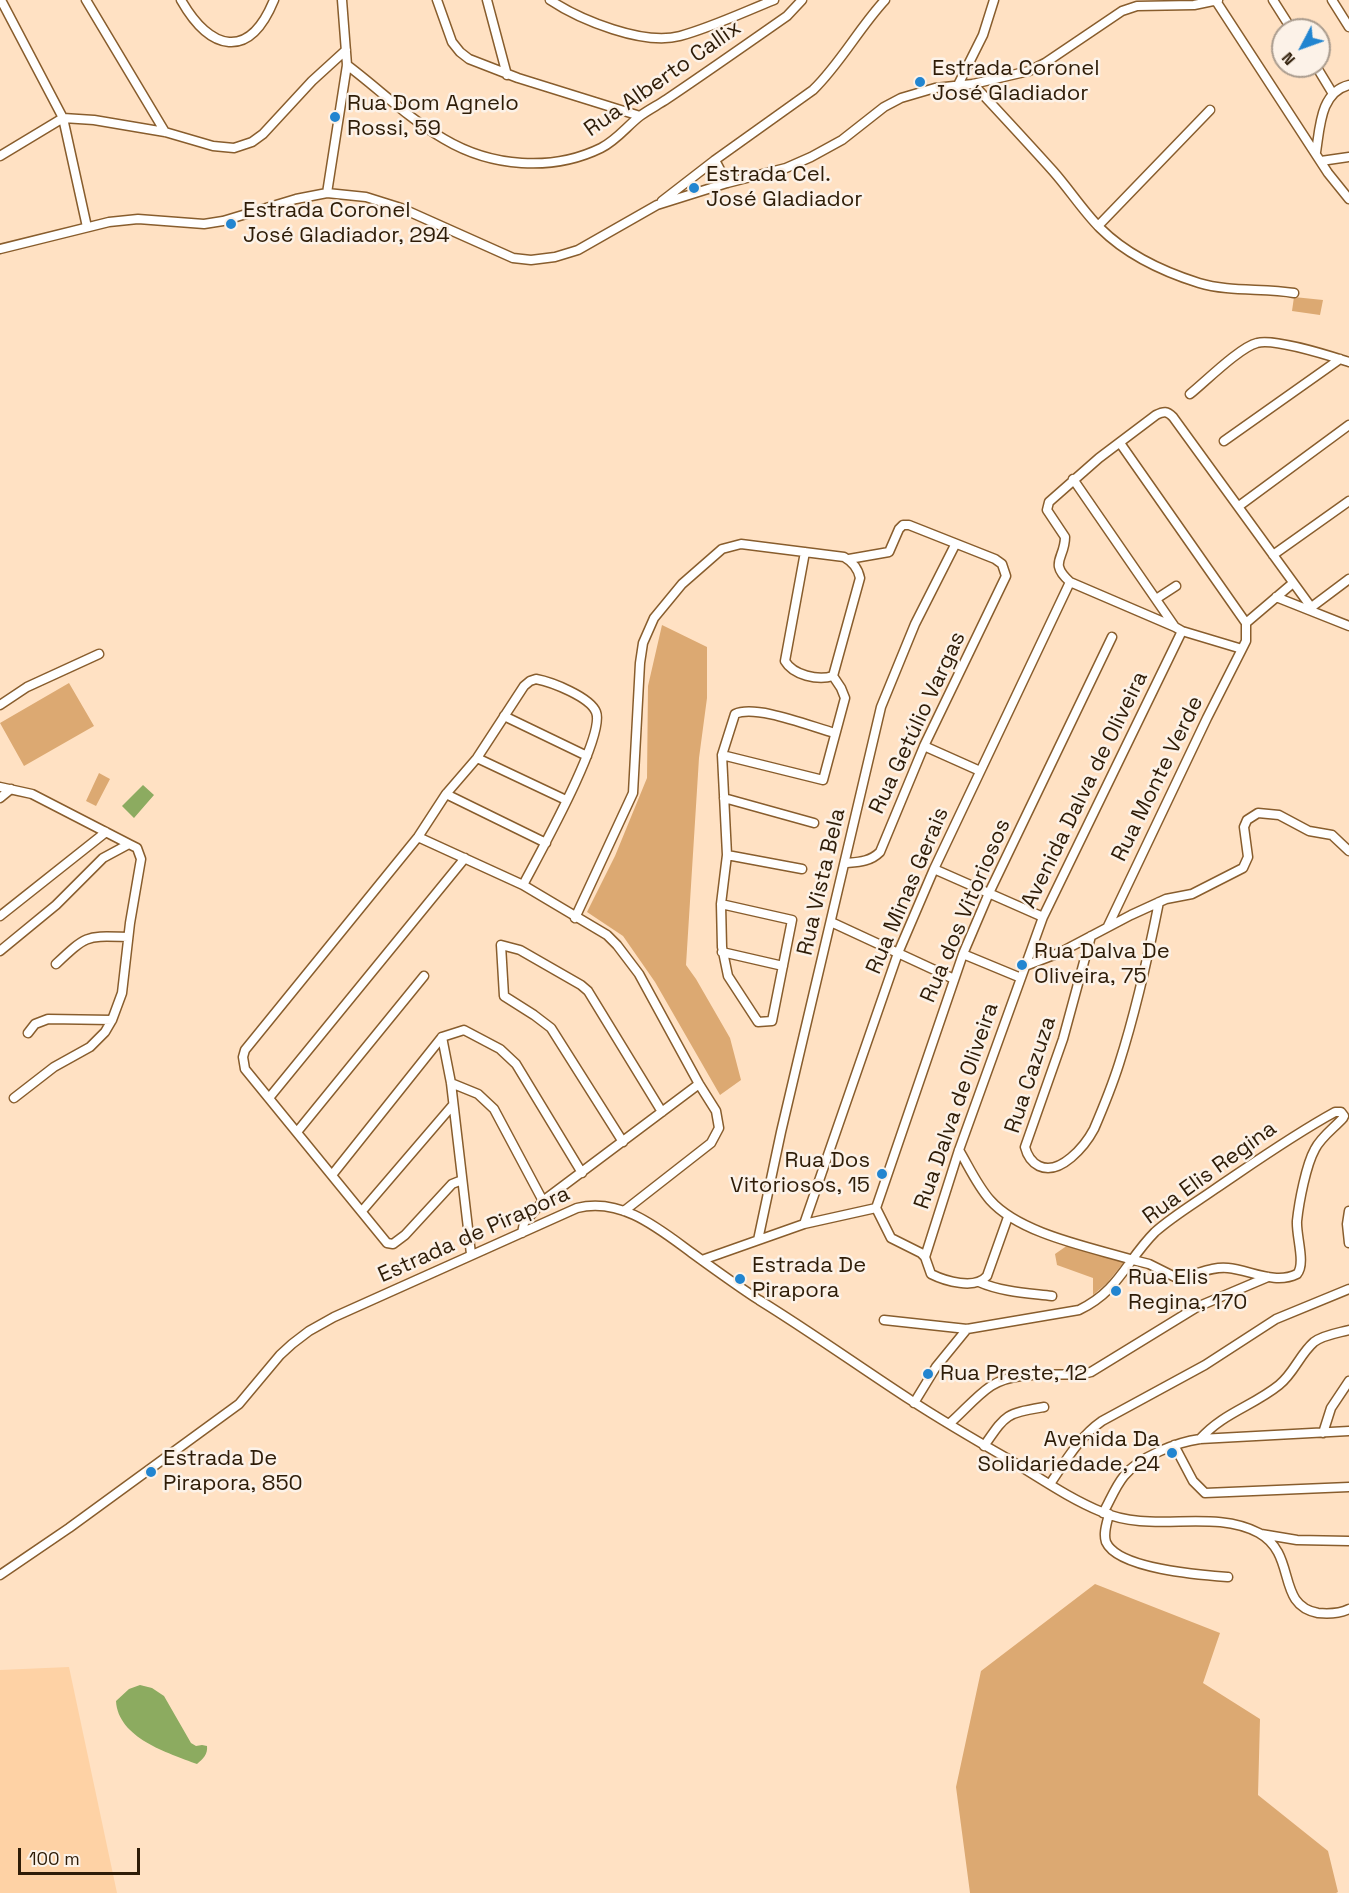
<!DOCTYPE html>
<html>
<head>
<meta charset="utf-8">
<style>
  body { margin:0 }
  #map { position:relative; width:1349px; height:1893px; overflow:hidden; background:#ffe1c3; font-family:"Space Grotesk",sans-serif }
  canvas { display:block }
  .north { position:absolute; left:1271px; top:18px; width:60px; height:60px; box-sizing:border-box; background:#fcf2e8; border:2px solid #aa9c8e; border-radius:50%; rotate:229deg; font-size:16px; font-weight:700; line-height:24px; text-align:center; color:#2e1c07 }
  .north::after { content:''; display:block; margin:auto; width:21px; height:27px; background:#2285d0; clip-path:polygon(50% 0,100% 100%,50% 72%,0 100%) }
  .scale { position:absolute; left:18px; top:1848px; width:122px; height:27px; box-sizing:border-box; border:3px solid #2e1c07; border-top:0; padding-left:8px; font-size:18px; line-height:21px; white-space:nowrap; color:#2e1c07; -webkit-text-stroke:4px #fcf2e8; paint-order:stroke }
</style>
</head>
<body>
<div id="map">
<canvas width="1349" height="1893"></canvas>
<div class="north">N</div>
<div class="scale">100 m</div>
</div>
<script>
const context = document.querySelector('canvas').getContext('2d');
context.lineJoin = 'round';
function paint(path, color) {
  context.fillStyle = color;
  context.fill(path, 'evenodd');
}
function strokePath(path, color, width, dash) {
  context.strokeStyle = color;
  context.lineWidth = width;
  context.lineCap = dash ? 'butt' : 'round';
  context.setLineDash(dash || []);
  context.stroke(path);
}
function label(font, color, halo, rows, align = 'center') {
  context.font = font + ' "Space Grotesk",sans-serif';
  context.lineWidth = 5;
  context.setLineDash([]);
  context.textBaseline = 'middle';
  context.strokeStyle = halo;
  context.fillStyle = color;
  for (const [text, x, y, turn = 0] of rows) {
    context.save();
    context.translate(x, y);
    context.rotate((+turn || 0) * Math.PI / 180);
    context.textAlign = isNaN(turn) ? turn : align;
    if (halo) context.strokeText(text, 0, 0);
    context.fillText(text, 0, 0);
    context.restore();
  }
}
paint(new Path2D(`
  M69,1667L117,1893H0V1670Z`), '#fed2a5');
paint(new Path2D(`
  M1294,297L1323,300L1320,315L1292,311Z
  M662,625L707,647V698L699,758L686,965L696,979L730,1038L741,1080L720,1095L655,982L623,936L587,912L615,856L647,778L648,686Z
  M69,683L94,726L24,766L0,723Z
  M99,773L110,779L96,806L86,801Z
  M1068,1245L1076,1246L1124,1262L1107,1283L1093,1295V1278L1057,1265L1055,1254Z
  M1095,1584L1220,1633L1203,1683L1260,1719L1258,1795L1328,1851L1338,1892L1336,1893H970L956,1787L981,1671Z`), '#dca972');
paint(new Path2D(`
  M143,785L154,795L134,818L122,806Z
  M140,1685L152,1688L164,1696L191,1743L196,1746L202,1745L207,1746C208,1754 203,1759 197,1764C168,1753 118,1738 116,1701L129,1689Z`), '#8cab60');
const minor = new Path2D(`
  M1,0L63,118L87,227
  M86,0L165,132
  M181,0C210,51 249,61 274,0
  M437,0L452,42L460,52L469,59L518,78L640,116
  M487,0L507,75
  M550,0C580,20 644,46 680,36C710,28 744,12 774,0
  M1273,0L1292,30
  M1332,0L1349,27
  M1216,1L1328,173L1349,199
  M347,65C379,89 409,119 444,139C491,167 552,172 601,148C617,140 627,126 640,116C648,110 658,105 667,99C707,72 747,44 787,16L802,0
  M1316,66L1333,94
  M973,84C1000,113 1027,142 1053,171C1069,189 1083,211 1100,228C1126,254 1164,272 1199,283C1229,292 1263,288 1294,293
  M958,85L983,35L994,0
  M1316,152C1320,128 1320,92 1349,85
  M0,156L63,118L94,120L165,132L213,146L234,148L252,142L263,134L312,81L346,50
  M715,160L727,183
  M1321,161L1349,157
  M327,193L347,65L342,0
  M662,201L715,160L813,90C840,64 859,28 885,0
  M1098,226L1210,110
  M0,249L109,222L138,219L204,224L223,221L296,199L327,193L366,197L401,208L513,258L531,260L555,257L578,250L657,205L727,183L786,168L811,157L842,140L884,107L901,98L935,88L973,84L1029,71L1045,63L1122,11L1137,6L1194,5L1218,0
  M1190,394C1205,382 1240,347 1257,343C1275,338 1330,356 1349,362
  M1224,441L1340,359
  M1120,443L1246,623
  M1073,479L1175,627
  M1239,506L1349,425
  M805,552L785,661C793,675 818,681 833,676
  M1273,555L1349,501
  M1276,597L1349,626
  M1156,599L1176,586
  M1309,609L1349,579
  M1242,649L1182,631L1175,627L1070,582C1048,562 1065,559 1065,537L1047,510L1049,502L1099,458L1156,415C1164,411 1167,411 1173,417L1311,607
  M0,705L27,687L99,654
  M504,716L587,756
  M924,746L980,771
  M722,755L823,780L845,698L841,688L833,676
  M477,758L566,800
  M0,787L32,794L129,844
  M446,794L546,843
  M0,798L11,789
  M724,798L814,823
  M418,837L523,885L607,935L617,945L639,974L699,1084L716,1111L719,1128L711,1143L624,1211
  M727,855L802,869
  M846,863C858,862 870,862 880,852L924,746L1006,576L1002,564L995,559L909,525H903L899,529L889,552L849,559
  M934,869L1043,917
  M721,904L792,920L772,1021L758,1022L728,976L722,947L721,904L727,855L722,755L735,714C756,704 812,727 835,733
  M0,916L106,832
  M575,918L633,793L640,663L643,643L654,618L682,584L722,549L741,544L844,557C853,562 858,568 860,578L833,676
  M831,922L954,979
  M1108,926L1207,718L1242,649L1246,641V623L1293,583
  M1091,936L1063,1039L1025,1147C1027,1155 1031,1162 1039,1166C1060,1176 1085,1146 1094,1129C1103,1108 1112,1086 1119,1064C1136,1011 1148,957 1159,902
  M0,951L56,905L103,858L129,844L137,848L141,859L130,923L122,993L112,1020L105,1032L90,1047L54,1067L14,1098
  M722,952L783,966
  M963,954L1021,978
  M56,964C88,934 86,936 128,937
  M1025,966L1059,953L1131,915L1166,899L1192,894L1243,868L1248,857L1244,827L1247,820L1258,813L1279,815L1309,831L1332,835L1349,851
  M28,1033L35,1024L48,1019L112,1020
  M442,1037L451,1083L471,1254
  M451,1083L478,1094L494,1109L543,1201
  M269,1098L465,858
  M297,1132L424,976
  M623,1142L551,1028L534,1015L504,996L501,945L520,950L581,985L588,991L662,1112
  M332,1175L442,1037L464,1030L500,1049L516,1064L582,1173
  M462,1180L452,1184L405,1235L393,1244L387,1243L245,1069L243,1057L245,1050L418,837L446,794L477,758L524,686L530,681L536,679C552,682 590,697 596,712C606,736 537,858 523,885
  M876,1208L963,954L989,893L1112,637
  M876,1208L891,1238L921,1253L925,1257L931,1274C945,1281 975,1290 987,1276L1008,1217
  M362,1211L452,1106
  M1349,1211L1347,1224L1349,1243
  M804,1224L898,953L934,869L1070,582
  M522,1233L524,1223L543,1201L699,1084
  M758,1240L781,1132L881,707L915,624L955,545
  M925,1257L959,1150L1043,917L1182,631
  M702,1260L804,1224L876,1208
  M979,1282C1002,1292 1027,1293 1052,1296
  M884,1320L967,1329L1079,1310C1119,1291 1126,1261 1155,1232C1173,1216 1195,1203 1215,1189C1255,1162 1293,1135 1335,1112H1341L1344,1116L1343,1118C1334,1128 1321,1137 1315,1149C1306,1165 1299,1202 1297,1221C1296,1236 1306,1264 1297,1274C1275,1285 1250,1270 1228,1268C1210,1266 1195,1276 1177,1278L1149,1264L1133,1260C1090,1247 1020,1234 990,1200C977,1185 969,1167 959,1150
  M914,1403L936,1367L967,1329
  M949,1424C963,1412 976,1396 991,1386C1016,1370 1054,1376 1083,1374L1091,1372L1197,1307L1268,1277
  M1323,1433L1331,1408L1349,1381
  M1200,1439C1223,1413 1253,1406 1279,1385C1294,1373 1300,1354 1314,1342C1323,1335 1338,1333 1349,1330
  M1174,1445L1193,1481L1205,1493L1349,1487
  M984,1446C1007,1413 1005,1414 1044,1407
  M1050,1484C1065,1462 1079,1437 1102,1421L1205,1365L1276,1319L1349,1289
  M1103,1513C1110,1501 1115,1487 1124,1476C1139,1457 1177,1442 1200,1439L1349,1431
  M1109,1514C1107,1523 1103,1533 1106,1542C1118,1569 1201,1575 1228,1577
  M1261,1534L1297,1540L1349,1541
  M0,1575L69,1528L239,1404L280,1355L292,1344L309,1331L334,1317L577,1208C621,1197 658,1228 692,1253C714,1269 736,1285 759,1300C811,1332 861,1368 912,1401C944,1422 977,1441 1010,1460C1040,1478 1070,1499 1102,1512C1152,1534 1212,1508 1259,1533C1298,1555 1275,1605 1318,1613C1329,1614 1339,1614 1349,1609`);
strokePath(minor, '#885d2d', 11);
strokePath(minor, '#fff', 8);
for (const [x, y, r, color] of [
  [920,82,6,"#2285d0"],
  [335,117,6,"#2285d0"],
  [694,188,6,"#2285d0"],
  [231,224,6,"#2285d0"],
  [1022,965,6,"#2285d0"],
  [882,1174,6,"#2285d0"],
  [740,1279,6,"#2285d0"],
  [1116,1291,6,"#2285d0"],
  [928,1374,6,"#2285d0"],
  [1172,1453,6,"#2285d0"],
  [151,1472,6,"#2285d0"]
]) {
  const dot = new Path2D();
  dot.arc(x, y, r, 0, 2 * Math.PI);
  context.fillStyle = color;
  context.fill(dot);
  strokePath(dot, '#fcf2e8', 2);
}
label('22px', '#2e1c07', '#fcf2e8', [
  ["Estrada Coronel",932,69],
  ["José Gladiador",932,94],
  ["Rua Dom Agnelo",347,104],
  ["Rossi, 59",347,129],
  ["Estrada Cel.",706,175],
  ["José Gladiador",706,200],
  ["Estrada Coronel",243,211],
  ["José Gladiador, 294",243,236],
  ["Rua Dalva De",1034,952],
  ["Oliveira, 75",1034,977],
  ["Rua Dos",870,1161,"right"],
  ["Vitoriosos, 15",870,1186,"right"],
  ["Estrada De",752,1266],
  ["Pirapora",752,1291],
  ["Rua Elis",1128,1278],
  ["Regina, 170",1128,1303],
  ["Rua Preste, 12",940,1374],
  ["Avenida Da",1160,1440,"right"],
  ["Solidariedade, 24",1160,1465,"right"],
  ["Estrada De",163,1459],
  ["Pirapora, 850",163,1484]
], 'left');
label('22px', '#2e1c07', '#fcf2e8', [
  ["Rua Alberto Callix",663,79,-35],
  ["Rua Getúlio Vargas",918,723,-65],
  ["Rua Monte Verde",1158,779,-64],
  ["Avenida Dalva de Oliveira",1085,790,-64],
  ["Rua Vista Bela",822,882,-77],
  ["Rua Minas Gerais",908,891,-67],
  ["Rua dos Vitoriosos",966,911,-67],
  ["Rua Cazuza",1031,1075,-72],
  ["Rua Dalva de Oliveira",957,1106,-71],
  ["Rua Elis Regina",1210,1173,-36],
  ["Estrada de Pirapora",474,1235,-24]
]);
</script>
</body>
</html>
